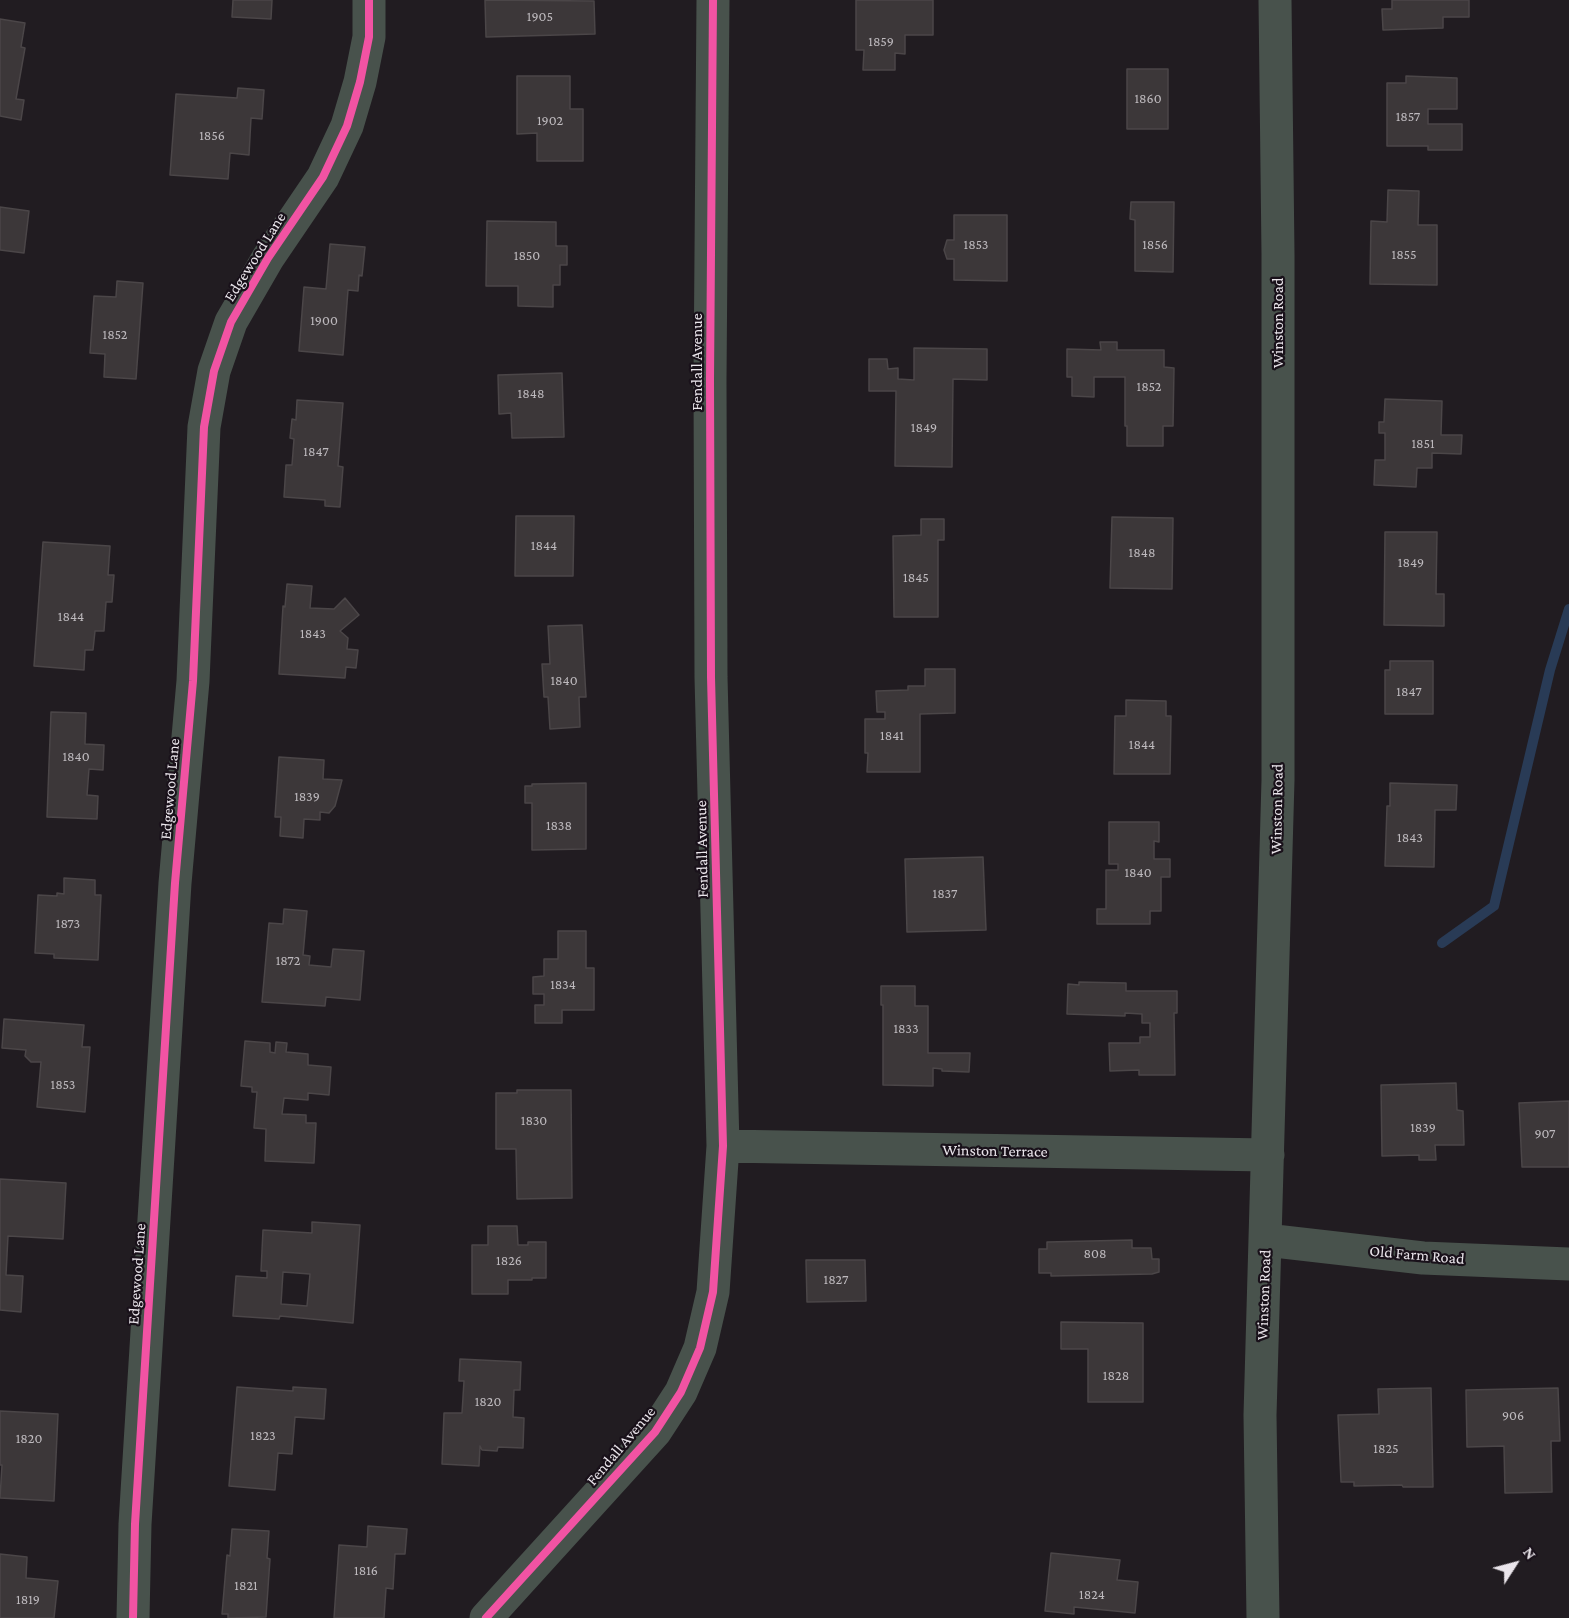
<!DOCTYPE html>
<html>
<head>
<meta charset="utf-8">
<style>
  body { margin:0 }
  #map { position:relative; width:1569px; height:1618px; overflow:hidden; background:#211c21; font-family:"Crimson Pro",serif }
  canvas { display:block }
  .north { position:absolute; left:1485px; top:1534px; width:60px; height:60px; -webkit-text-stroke:4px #19111a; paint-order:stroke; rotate:54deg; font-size:16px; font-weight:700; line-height:24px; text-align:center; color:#eae5eb }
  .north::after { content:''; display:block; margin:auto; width:21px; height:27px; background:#eae5eb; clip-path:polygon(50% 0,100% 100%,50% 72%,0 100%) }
</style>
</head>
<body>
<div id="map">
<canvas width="1569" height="1618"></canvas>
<div class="north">N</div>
</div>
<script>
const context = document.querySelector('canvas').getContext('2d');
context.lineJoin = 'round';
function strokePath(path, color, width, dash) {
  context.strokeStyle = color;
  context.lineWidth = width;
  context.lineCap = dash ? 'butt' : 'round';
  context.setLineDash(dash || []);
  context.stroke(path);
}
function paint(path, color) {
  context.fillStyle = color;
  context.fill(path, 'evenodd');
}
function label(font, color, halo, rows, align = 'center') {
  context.font = font + ' "Crimson Pro",serif';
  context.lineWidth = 4.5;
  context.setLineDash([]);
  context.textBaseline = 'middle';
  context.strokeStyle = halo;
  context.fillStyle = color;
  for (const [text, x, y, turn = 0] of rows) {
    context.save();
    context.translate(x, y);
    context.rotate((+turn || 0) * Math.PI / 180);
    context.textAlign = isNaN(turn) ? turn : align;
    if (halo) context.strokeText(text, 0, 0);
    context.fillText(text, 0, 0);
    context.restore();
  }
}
strokePath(new Path2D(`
  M1442,943L1494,906L1550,670L1569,609`), '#293b56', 10);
const building = new Path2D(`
  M233,0H272L271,19L232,17Z
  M485,0L594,1L595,34L486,37Z
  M856,0H933V35H905V54L895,53V70H863L864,50H856Z
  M1392,0H1469V17H1443V28L1383,30L1382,9H1392Z
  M0,19L25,23L21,47L25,48L16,99L24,100L21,120L0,116Z
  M1127,69H1168V129H1127Z
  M517,76H570V109H583V161H537V133L517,134Z
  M1406,76L1457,78V109H1428V124H1462V150H1428V146H1387V83H1406Z
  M238,88L264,90L262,119L251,118L249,155L230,153L228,179L170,175L176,94L237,98Z
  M1388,190L1419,191L1418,225H1437V285L1370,284L1371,221L1387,222Z
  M1131,202H1174L1173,272L1135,271V220L1130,219Z
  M0,207L29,211L24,253L0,250Z
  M954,215H1007V281L954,280V259H947L944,250L947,240H954Z
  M487,221L556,222V246H567V265H560V285H553V307L518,306V286H486Z
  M330,244L365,247L362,276L359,275L358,291L348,290L343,355L299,351L304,287L326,289Z
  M117,281L143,283L136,379L104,377L105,354L90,353L94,296L116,297Z
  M1100,342H1117V350H1164V367L1174,368L1173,426H1163V446H1127V426H1125V377H1094V397L1072,396V377H1067V349L1101,350Z
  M914,348L987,349V380L953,379L952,467L895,466L896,391H869V359H887L888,369L898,368V379L914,380Z
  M562,373L564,437L512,438L511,413L499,414L498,375Z
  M1385,399L1442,401L1441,435H1462L1461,454L1432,453V468H1417L1416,487L1374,485L1375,460H1385V433H1379V422H1384Z
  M297,400L343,403L338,466L343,467L340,507L325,506V500L284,497L286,465H292L294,439L290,438L292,419L296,420Z
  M516,516H574L573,576H515Z
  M1112,517L1173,518L1172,589L1110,588Z
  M921,519H944V540H938V617H894L893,536L921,535Z
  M1385,532H1437L1436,594H1444V626L1384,625Z
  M43,542L110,546L108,575H114L112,602H106L104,631H95L93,650H85L84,670L34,666Z
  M287,584L312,586L310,608L334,609L345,598L359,615L340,631L348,638L347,649L358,650L356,668L346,667L345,678L279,674L283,606L285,607Z
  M582,625L586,697H579L580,727L550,729L548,697H544L542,664H550L548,626Z
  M1390,661H1433V714H1385V670H1390Z
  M925,669H955V713L920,714V772H867L868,753H865V719H885V712H877L876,691L908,690V686H925Z
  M1126,700L1166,701V716H1171L1170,774H1114L1115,716H1126Z
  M51,712L86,713L85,744L104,745L103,770L89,769L87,795L98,796L97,819L47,817Z
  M279,757L324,760L323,779L342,780L335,806L329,813L320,812V820L304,819L303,838L280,836L281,817H275Z
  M586,783V849L532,850V803H525V786H532V784Z
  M1390,783L1457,785L1456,810H1435L1434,867L1385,866L1387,806H1390Z
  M1109,822H1159V842L1154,841V859H1170V877H1161V911H1150V924H1097V909H1106V870H1118V864H1109Z
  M983,857L986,930L907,932L905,859Z
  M64,878L95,880V895H101L98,960L54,958V954L35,953L38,895L57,896V893L64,894Z
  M284,909L307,911L303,955L310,956L309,965L331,967L333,949L364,951L360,1000L326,997L325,1006L262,1002L269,923L283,924Z
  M558,931H586V968H594V1010H562V1023H535V1005H544V994H533V977L544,976V959H558Z
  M1079,982L1126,983V991H1177V1013H1174L1175,1075H1139V1070L1110,1071L1109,1043H1140V1037H1150V1023H1142V1014L1125,1013V1016L1067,1014L1068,984L1079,985Z
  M881,986H915V1006H928V1053H970L969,1072L942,1071V1069L933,1068V1086L883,1085V1005H881Z
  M4,1019L84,1025L82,1047H90L85,1112L37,1107L41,1062H31L25,1056L26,1050L2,1048Z
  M245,1041L270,1043V1052L275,1053L276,1042L287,1043L286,1052L308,1054V1065L331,1067L329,1095L308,1093V1100L284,1098L282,1114L306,1115V1123H316L314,1163L265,1161L266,1129L254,1128L257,1092H252V1087L241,1086Z
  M1456,1083L1457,1110L1463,1111L1464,1145H1435L1436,1160H1419V1155L1382,1156L1381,1085Z
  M517,1090H571L572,1198L517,1199L516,1149H496V1093H517Z
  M1569,1101V1167H1522L1519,1103Z
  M0,1179L66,1183L63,1239L8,1236L6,1275L23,1276L21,1312L0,1310Z
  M312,1222L360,1225L353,1323L280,1316L279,1319L233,1316L236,1276L267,1278V1271H261L263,1230L312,1233ZM283,1272L310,1274L307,1306L281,1304Z
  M488,1226H517L518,1245H528V1242H546V1278H532V1280H508V1294H472V1245H488Z
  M1132,1240V1248H1151L1152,1259H1159V1272L1152,1274L1051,1276V1273H1039V1249H1047V1242Z
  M806,1260H865L866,1301L807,1302Z
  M1061,1322L1143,1323V1402H1088V1349H1061Z
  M460,1359L521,1362L520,1390H514L513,1417L524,1418L523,1448L498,1447L497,1451L482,1450L480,1446L479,1466L442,1464L444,1413H462L464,1381H459Z
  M237,1387L293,1391V1387L326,1389L324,1419L295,1417L292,1454L278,1453L275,1490L229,1486Z
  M1431,1388L1433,1487H1403L1402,1485L1354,1486V1482H1341L1338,1415L1379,1414L1378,1389Z
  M1558,1388L1560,1441H1551L1552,1492L1505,1493L1504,1446L1467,1447L1466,1390Z
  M0,1411L58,1414L54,1501L0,1498L2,1465H0Z
  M368,1526L407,1529L405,1554H395L393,1589L386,1588L384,1618H334L339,1545L367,1547Z
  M232,1529L269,1531L267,1558L270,1559L266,1617L228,1618V1614H222L227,1555L230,1556Z
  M1051,1553L1120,1560L1117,1580L1138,1582L1135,1613L1074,1607V1614L1045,1611Z
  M0,1554L27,1557L26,1578L58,1581L54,1618H0Z`);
paint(building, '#3c3739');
strokePath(building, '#4b4648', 1.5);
strokePath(new Path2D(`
  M723,1146L1268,1155
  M1266,1240L1423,1258L1569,1264
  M133,1618L135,1524L175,883L193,681L204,427L214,371L231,322L268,258L323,177L347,126L360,82L369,37V0
  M486,1618L655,1432L681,1392L700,1348L713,1292L723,1146L711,677L710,380L713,0
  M1263,1618L1260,1415L1278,780V255L1275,0`), '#48524c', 33);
strokePath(new Path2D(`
  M133,1618L135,1524L175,883L193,681L204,427L214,371L231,322L268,258L323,177L347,126L360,82L369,37V0
  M486,1618L655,1432L681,1392L700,1348L713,1292L723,1146L711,677L710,380L713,0`), '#f153a3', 8);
label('14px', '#bebabe', null, [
  ["1905",540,17],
  ["1859",881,42],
  ["1860",1148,99],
  ["1857",1408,117],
  ["1902",550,121],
  ["1856",212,136],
  ["1853",976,245],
  ["1856",1155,245],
  ["1855",1404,255],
  ["1850",527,256],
  ["1900",324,321],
  ["1852",115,335],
  ["1852",1149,387],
  ["1848",531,394],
  ["1849",924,428],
  ["1851",1423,444],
  ["1847",316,452],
  ["1844",544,546],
  ["1848",1142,553],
  ["1849",1411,563],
  ["1845",916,578],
  ["1844",71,617],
  ["1843",313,634],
  ["1840",564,681],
  ["1847",1409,692],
  ["1841",892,736],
  ["1844",1142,745],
  ["1840",76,757],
  ["1839",307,797],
  ["1838",559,826],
  ["1843",1410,838],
  ["1840",1138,873],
  ["1837",945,894],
  ["1873",68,924],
  ["1872",288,961],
  ["1834",563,985],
  ["1833",906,1029],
  ["1853",63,1085],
  ["1830",534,1121],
  ["1839",1423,1128],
  ["907",1545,1134],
  ["808",1095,1254],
  ["1826",509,1261],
  ["1827",836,1280],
  ["1828",1116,1376],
  ["1820",488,1402],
  ["906",1513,1416],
  ["1823",263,1436],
  ["1820",29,1439],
  ["1825",1386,1449],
  ["1816",366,1571],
  ["1821",246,1586],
  ["1824",1092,1595],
  ["1819",28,1600]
]);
label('16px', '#eae5eb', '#19111a', [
  ["Edgewood Lane",255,257,-58],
  ["Winston Road",1278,323,-90],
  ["Fendall Avenue",697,362,-90],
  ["Edgewood Lane",170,789,-85],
  ["Winston Road",1277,809,-89],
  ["Fendall Avenue",702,849,-91],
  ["Winston Terrace",995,1151,1],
  ["Old Farm Road",1417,1255,5],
  ["Edgewood Lane",137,1274,-86],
  ["Winston Road",1264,1295,-88],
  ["Fendall Avenue",621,1446,-50]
]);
</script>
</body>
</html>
